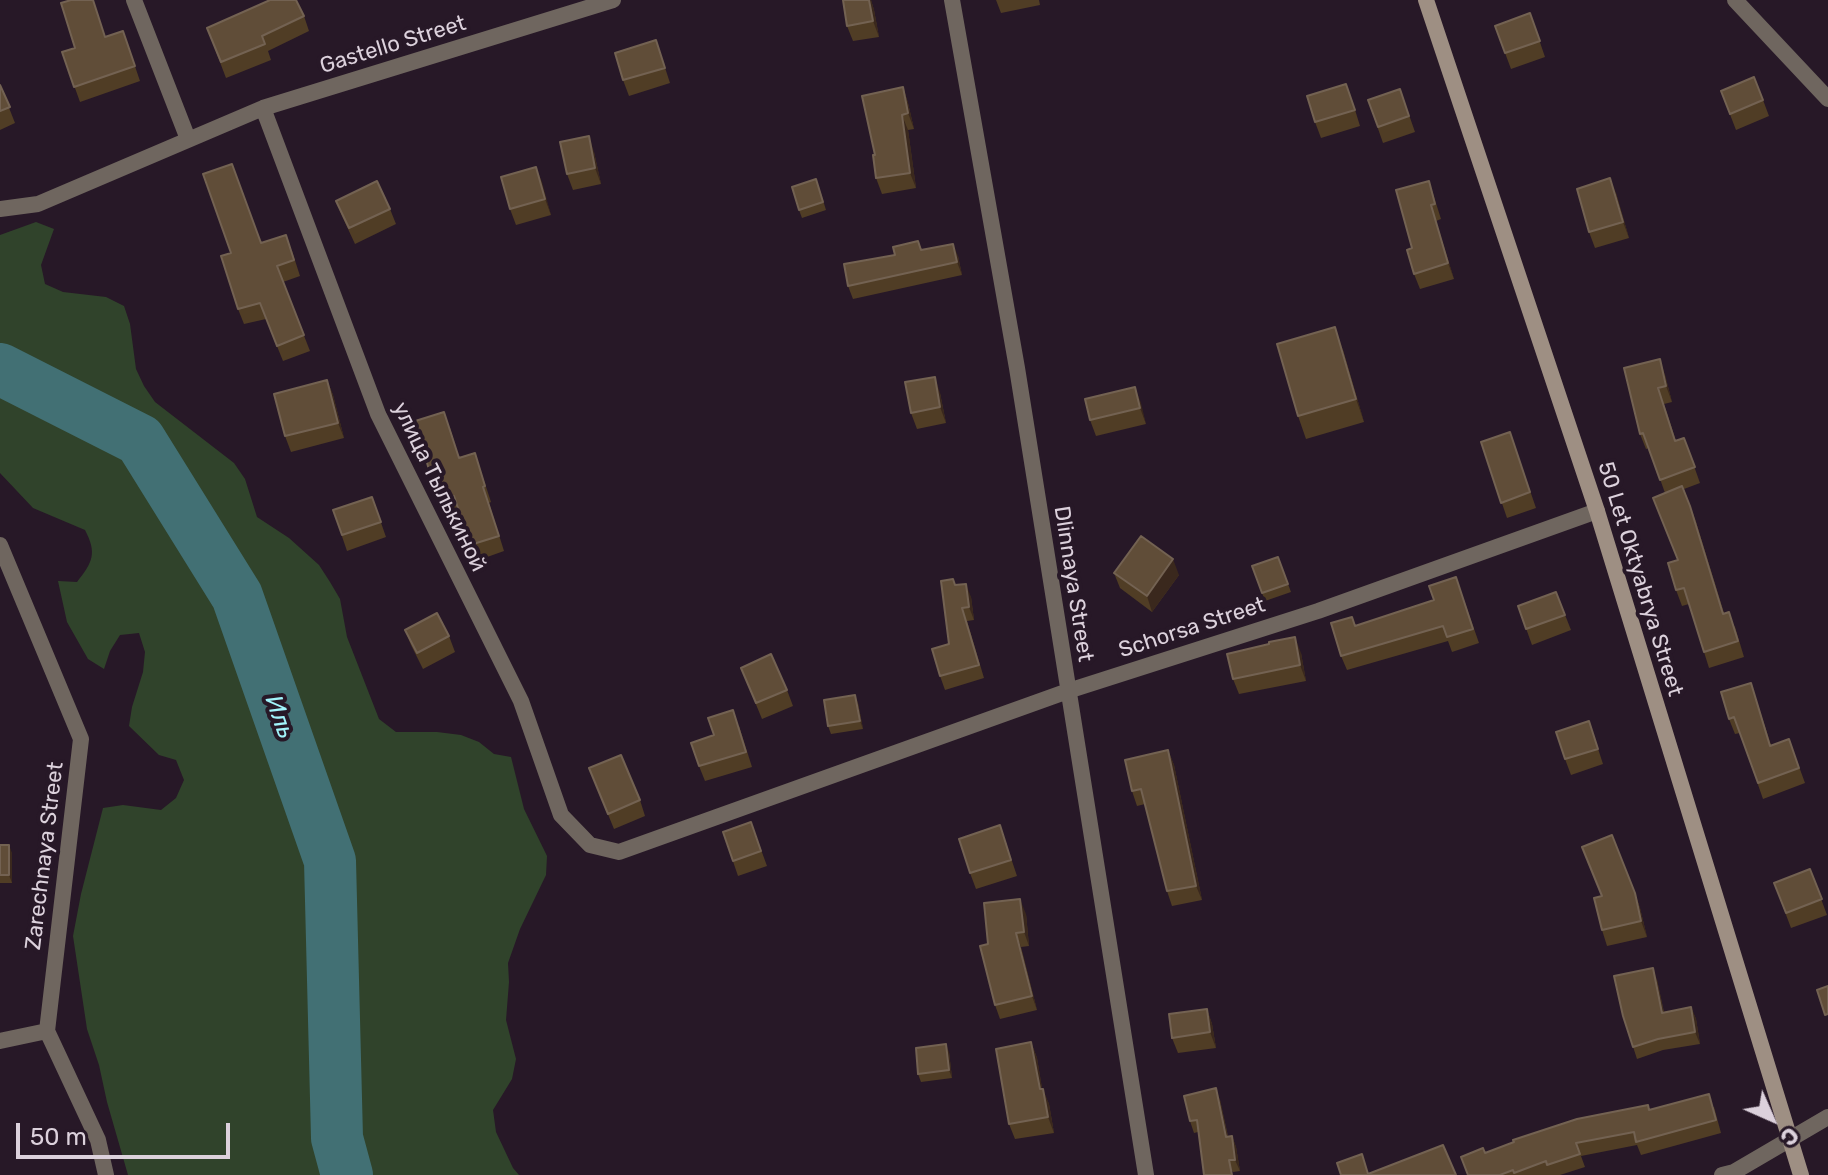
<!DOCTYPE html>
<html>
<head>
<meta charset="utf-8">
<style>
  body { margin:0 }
  #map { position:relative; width:1828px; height:1175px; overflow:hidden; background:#271827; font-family:Rubik,sans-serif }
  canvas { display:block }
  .north { position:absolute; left:1732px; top:1079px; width:80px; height:80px; -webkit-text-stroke:6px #271827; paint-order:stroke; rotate:135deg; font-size:22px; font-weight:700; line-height:32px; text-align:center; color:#dcd1dc }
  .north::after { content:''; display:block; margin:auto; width:28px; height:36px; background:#dcd1dc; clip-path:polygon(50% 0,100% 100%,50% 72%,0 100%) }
  .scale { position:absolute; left:16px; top:1123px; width:214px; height:36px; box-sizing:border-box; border:4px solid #dcd1dc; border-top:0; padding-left:10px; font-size:24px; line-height:28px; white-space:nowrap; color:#dcd1dc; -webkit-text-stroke:6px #271827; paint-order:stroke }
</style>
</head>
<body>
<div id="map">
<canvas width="1828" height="1175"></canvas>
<div class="north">С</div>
<div class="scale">50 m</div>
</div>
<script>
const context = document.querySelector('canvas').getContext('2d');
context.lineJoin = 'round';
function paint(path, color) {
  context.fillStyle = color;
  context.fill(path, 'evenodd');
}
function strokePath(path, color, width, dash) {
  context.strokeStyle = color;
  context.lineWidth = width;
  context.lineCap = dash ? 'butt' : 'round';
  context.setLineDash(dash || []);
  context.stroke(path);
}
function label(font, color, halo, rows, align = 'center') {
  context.font = font + ' Rubik,sans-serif';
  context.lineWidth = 8;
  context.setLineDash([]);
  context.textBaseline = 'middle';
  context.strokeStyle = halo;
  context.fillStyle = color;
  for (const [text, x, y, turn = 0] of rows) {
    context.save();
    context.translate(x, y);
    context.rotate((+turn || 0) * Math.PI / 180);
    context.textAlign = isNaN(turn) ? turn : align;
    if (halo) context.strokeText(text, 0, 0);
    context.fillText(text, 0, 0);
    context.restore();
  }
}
paint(new Path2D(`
  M36,222L54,229L41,265L45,284L63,292L106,297L124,306L130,324L136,369L144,386L155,402L234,463L245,479L257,517L289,538L319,565L330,582L340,599L347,637L379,719L396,732H437L461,735L479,742L494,754L511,757L524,809L547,856L546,875L520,929L508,963L509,982L506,1020L516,1059L512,1079L493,1110L496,1132L513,1168L519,1175H128L107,1102L99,1065L87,1029L73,936L81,894L103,808L123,805L161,810L176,798L184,780L176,760L159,755L129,726L132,707L143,672L145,652L139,633L120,635L110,651L104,669L88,659L67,622L58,581L77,582C93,562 97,553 85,530L33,508L0,473V235Z`), '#30432b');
strokePath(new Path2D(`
  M0,369L140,440L237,596L330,861L337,1138L347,1175`), '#427074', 52);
strokePath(new Path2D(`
  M134,0L188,139
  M952,0L1017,368L1146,1175
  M1735,0L1828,99
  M263,108L378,414L521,701L561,815L590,845L619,852L1068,691L1318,611L1597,511
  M0,209L38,204L263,108L613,0
  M0,545L81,739L47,1031L98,1140L106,1175
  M0,1041L47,1031
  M1722,1175L1734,1172L1828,1117`), '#6f665f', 16);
strokePath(new Path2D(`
  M1426,0L1597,511L1801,1175`), '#9e8f83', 16);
paint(new Path2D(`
  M843,0H871L874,10L879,37L853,41L847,26Z
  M996,0H1039L1040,5L1001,13Z
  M1530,13L1545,57L1511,69L1495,26Z
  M304,16L309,31L268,51L271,60L226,78L207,28Z
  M123,31L140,81L80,102L62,52Z
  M656,40L670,83L629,96L623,80Z
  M0,85L15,123L0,130Z
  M903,87L908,103L914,129L908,130L916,188L882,194L876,178Z
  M1400,89L1415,132L1383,143L1368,100Z
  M1721,91L1763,100L1769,116L1736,130Z
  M1352,100L1360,126L1321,138L1315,122Z
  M594,152L601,184L573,190L567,174Z
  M536,167L551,215L516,225L510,209Z
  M1429,181L1441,219L1436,221L1454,279L1420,289L1414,274L1412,248Z
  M819,187L826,210L802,218L799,210Z
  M1616,193L1629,238L1595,248L1589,232Z
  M336,201L390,209L396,224L355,244L342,216Z
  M918,241L922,250L958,256L962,275L853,299L848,286L895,255Z
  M261,243L292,251L300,276L283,282L310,351L283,361L266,319L244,324L238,309Z
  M1343,350L1364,422L1306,439L1298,416Z
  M1665,375L1672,402L1664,404L1676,441L1684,438L1700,483L1684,489L1696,522L1724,613L1735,627L1744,657L1709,668L1689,604L1682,606L1676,590L1678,560L1665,493L1649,448L1646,449L1640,434Z
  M327,380L333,395L344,438L291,452L285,436Z
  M1135,387L1146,424L1096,436L1090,420Z
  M940,393L946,423L917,429L911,413Z
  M450,428L459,457L475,453L491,502L489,503L504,551L476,561L459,511L444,516L427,462L425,463L419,447Z
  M1510,432L1536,508L1507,518L1481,442Z
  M372,497L386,537L347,551L333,510Z
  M1278,557L1291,592L1265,601L1252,566Z
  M1114,573L1179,575L1152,612L1120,588Z
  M1456,577L1479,643L1452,652L1448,641L1347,670L1341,656L1434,600Z
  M955,585L971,597L974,620L967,621L984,678L945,690L940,676L949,644Z
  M1556,592L1571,630L1532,645L1518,606Z
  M405,630L449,636L455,652L423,669L411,645Z
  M1301,653L1306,681L1239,694L1233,679Z
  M741,668L787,690L793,706L762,719Z
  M1751,683L1771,745L1789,739L1805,783L1763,799L1740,733L1735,734L1729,719Z
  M858,703L863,729L831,734L828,726Z
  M1589,721L1603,764L1571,775L1565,759Z
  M739,726L752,767L705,781L699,766Z
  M1168,750L1174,765L1202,900L1172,906L1167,891L1145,804L1137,806L1132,791Z
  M589,768L640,800L645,816L614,829Z
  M751,822L767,866L738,876L723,832Z
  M1000,825L1017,876L976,889L970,873Z
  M0,845L12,853V883H0Z
  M1810,869L1827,915L1791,928L1774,883Z
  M1635,893L1640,908L1647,937L1607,946L1602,930L1601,896Z
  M1026,914L1029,946L1021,947L1037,1010L1000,1019L995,1005L988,944Z
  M1657,980L1664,1012L1691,1007L1696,1019L1700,1044L1663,1050L1637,1059L1623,1016Z
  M1207,1009L1212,1024L1216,1048L1178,1053L1172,1038Z
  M1031,1042L1037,1058L1042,1089L1049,1104L1054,1133L1015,1139L1009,1124Z
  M949,1052L952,1078L921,1082L918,1074Z
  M1220,1100L1228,1136H1232L1236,1147L1240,1171L1233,1172L1198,1132L1194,1133L1190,1121Z
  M1648,1105L1650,1110L1714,1107L1721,1133L1641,1155L1637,1145L1581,1156L1585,1167L1560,1175H1468L1485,1153Z`), '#503d25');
paint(new Path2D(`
  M869,0H871L874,10L879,37L873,21Z
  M903,87L908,103L914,129L908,113Z
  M902,115L908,130L916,188L910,173Z
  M589,136L594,152L601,184L595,168Z
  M536,167L542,182L551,215L545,199Z
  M1610,178L1616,193L1629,238L1623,222Z
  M1431,205L1436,221L1454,279L1448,263Z
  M953,244L958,256L962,275L957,262Z
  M1335,327L1343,350L1364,422L1356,399Z
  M1660,359L1665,375L1672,402L1666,386Z
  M935,377L940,393L946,423L940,407Z
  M327,380L333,395L344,438L338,423Z
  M1135,387L1141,403L1146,424L1140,408Z
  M1690,506L1696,522L1728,629L1723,614Z
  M1173,559L1179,575L1152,612L1147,596Z
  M966,584L971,597L974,620L969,607Z
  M1295,637L1301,653L1306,681L1300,665Z
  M855,695L858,703L863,729L860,721Z
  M1168,750L1174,765L1202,900L1196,886Z
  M9,845L12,853V883L9,875Z
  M1635,893L1640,908L1647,937L1641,921Z
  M1020,899L1026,914L1029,946L1024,932Z
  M1016,933L1021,947L1037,1010L1032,996Z
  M1653,968L1657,980L1666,1024L1662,1013Z
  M1691,1007L1696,1019L1700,1044L1695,1032Z
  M1207,1009L1212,1024L1216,1048L1210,1032Z
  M1031,1042L1037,1058L1045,1105L1040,1089Z
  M946,1044L949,1052L952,1078L949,1070Z
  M1216,1088L1220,1100L1230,1148L1226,1137Z
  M1043,1089L1049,1104L1054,1133L1048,1117Z
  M1232,1136L1236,1147L1240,1171L1235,1160Z`), '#3a281d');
const building = new Path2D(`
  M71,0H93L105,37L123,31L135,66L74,87L62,52L75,48L61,3Z
  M270,0H296L304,16L262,36L265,44L221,62L207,28Z
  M843,0H869L873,21L847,26Z
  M1530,13L1540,41L1505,53L1495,26Z
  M656,40L665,68L623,80L615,53Z
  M1754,77L1763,100L1730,114L1721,91Z
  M1346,84L1355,110L1315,122L1307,96Z
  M0,85L10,107L0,111Z
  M903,87L908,113L902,115L910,173L876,178L873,155H875L862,96Z
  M1400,89L1409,116L1378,127L1368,100Z
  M589,136L595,168L567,174L560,142Z
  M232,164L261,243L286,235L294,260L277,266L304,335L277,346L260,303L238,309L221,256L231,253L203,174Z
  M536,167L545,199L510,209L501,177Z
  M1610,178L1623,222L1589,232L1577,189Z
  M816,179L823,202L799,210L792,187Z
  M377,181L390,209L349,228L336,201Z
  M1429,181L1435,204L1431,205L1448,263L1414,274L1407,250L1412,248L1396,190Z
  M918,241L921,250L953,244L957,262L848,286L844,264L895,255L893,247Z
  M1335,327L1356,399L1298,416L1277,344Z
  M1660,359L1666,386L1658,388L1675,441L1684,438L1695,467L1660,480L1643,433L1640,434L1624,368Z
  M935,377L940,407L911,413L905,382Z
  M327,380L338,423L285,436L274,394Z
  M1135,387L1140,408L1090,420L1085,399Z
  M444,412L459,458L475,453L485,486L483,487L499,536L470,545L454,496L438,500L422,446L419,447L412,422Z
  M1510,432L1530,492L1501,503L1481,442Z
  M1682,486L1690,506L1723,614L1729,612L1738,641L1704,652L1684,588L1676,590L1668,563L1678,560L1653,498Z
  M372,497L381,522L342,535L333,510Z
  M1141,536L1173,559L1147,596L1114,573Z
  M1278,557L1288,584L1262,593L1252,566Z
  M1456,577L1473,629L1447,637L1443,626L1341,656L1331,623L1352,617L1355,626L1434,600L1429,586Z
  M953,579L955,585L966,584L969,607L962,608L979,665L940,676L932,649L949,644L941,581Z
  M1556,592L1565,615L1526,629L1518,606Z
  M437,613L449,636L417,653L405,630Z
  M1295,637L1300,665L1233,679L1227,654L1269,644V642Z
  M771,654L787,690L756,703L741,668Z
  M1751,683L1770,746L1789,739L1799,768L1758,783L1734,717L1729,719L1721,692Z
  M855,695L860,721L828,726L824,700Z
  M733,710L746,752L699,766L691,743L714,735L708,718Z
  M1589,721L1598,749L1565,759L1556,732Z
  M1168,750L1196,886L1167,891L1141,789L1132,791L1125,760Z
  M621,755L640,800L608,814L589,768Z
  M751,822L761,851L733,861L723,832Z
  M1000,825L1011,860L970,873L959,839Z
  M1612,835L1635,893L1641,921L1602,930L1594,898L1602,896L1582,847Z
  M0,845H9V875H0Z
  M1810,869L1822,899L1786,913L1774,883Z
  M1020,899L1024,932L1016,933L1032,996L995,1005L980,946L988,944L984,903Z
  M1653,968L1662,1013L1691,1007L1695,1032L1658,1039L1633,1047L1623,1016L1614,976Z
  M1828,986V1014L1825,1015L1817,990Z
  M1207,1009L1210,1032L1172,1038L1169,1014Z
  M1031,1042L1040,1089H1043L1048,1117L1009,1124L996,1049Z
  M946,1044L949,1070L918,1074L916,1048Z
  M1216,1088L1226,1137L1232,1136L1235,1160H1229L1232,1175H1204L1197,1120L1190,1121L1184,1096Z
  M1709,1094L1716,1120L1636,1142L1634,1132L1576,1143L1580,1154L1547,1165L1546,1161L1514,1173L1513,1170L1500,1175H1468L1461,1157L1483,1148L1485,1153L1514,1142L1513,1140L1577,1119L1648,1105L1649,1110Z
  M1443,1145L1456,1175H1341L1337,1163L1362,1154L1368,1174Z`);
paint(building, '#604d38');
strokePath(building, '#736252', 2);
label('22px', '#dcd1dc', '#271827', [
  ["Gastello Street",393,45,-17],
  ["улица Тылькиной",439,487,64],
  ["50 Let Oktyabrya Street",1640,579,73],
  ["Dlinnaya Street",1073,584,81],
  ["Schorsa Street",1192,628,-18],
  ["Zarechnaya Street",45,856,-83]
]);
label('italic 24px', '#a2f4fb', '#271827', [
  ["Иль",279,717,71]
]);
</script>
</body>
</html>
